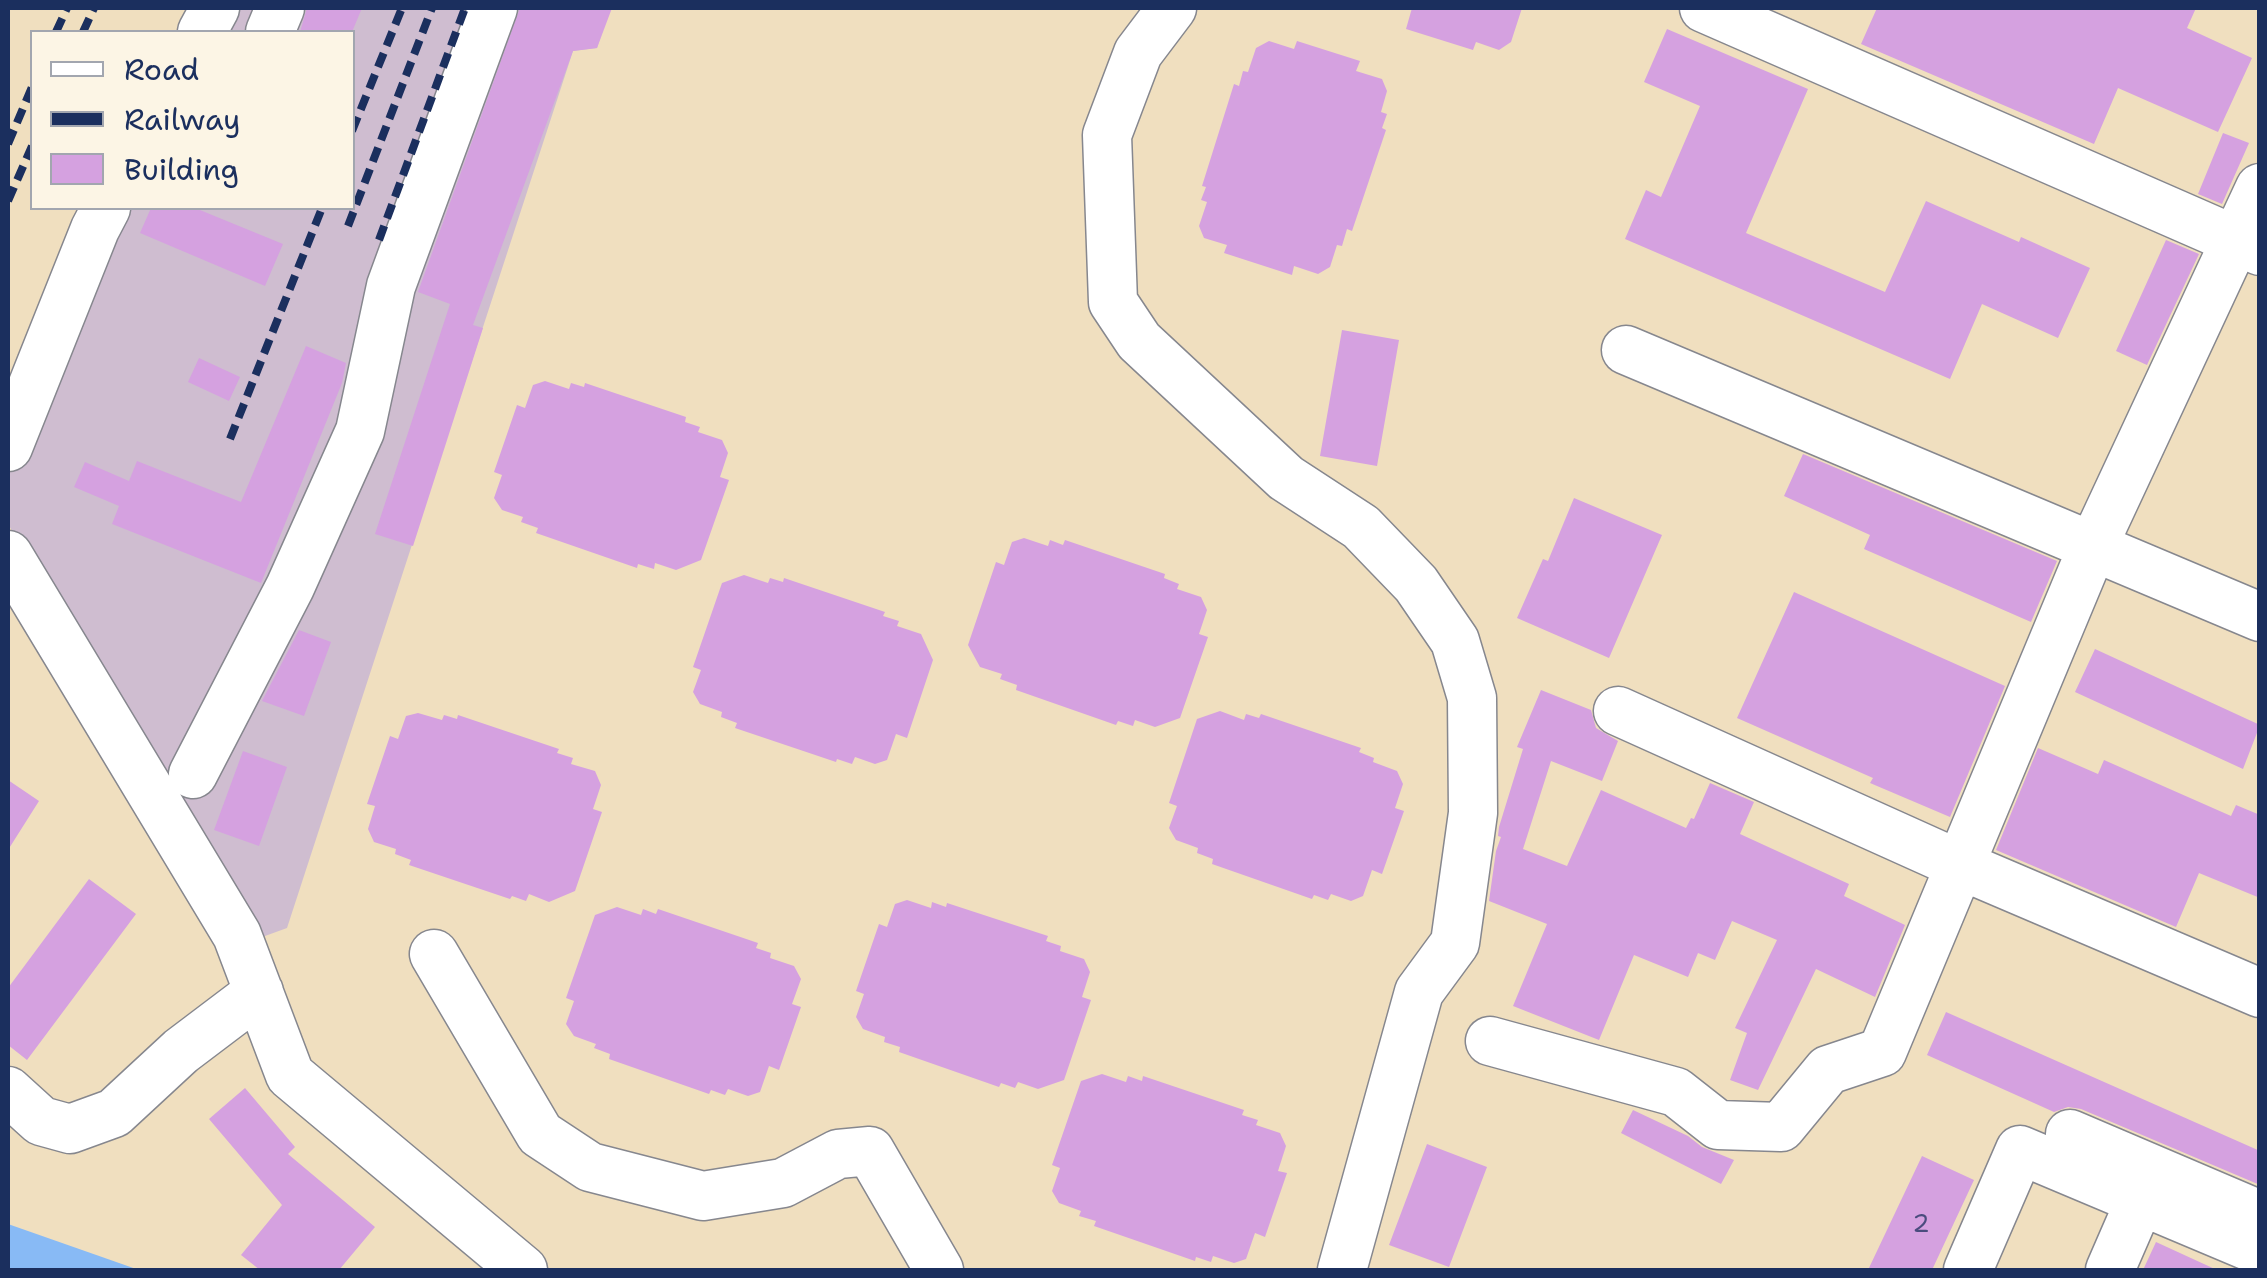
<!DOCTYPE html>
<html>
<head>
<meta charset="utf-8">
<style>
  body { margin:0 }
  #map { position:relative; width:2267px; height:1278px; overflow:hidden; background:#f0dfbf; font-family:"Shantell Sans",sans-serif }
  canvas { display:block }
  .frame { position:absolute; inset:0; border:10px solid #1b2f5e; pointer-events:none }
  .legend { position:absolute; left:30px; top:30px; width:325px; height:180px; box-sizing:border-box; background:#fcf5e5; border:2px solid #a2a6af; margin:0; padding:12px 18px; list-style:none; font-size:30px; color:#1b2f5e }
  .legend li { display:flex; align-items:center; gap:20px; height:50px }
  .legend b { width:50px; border:2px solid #a2a6af }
</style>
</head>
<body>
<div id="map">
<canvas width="2267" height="1278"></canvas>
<div class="frame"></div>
<ul class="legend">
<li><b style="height:12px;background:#fff"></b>Road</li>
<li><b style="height:12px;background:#1b2f5e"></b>Railway</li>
<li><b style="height:28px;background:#d5a1e0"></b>Building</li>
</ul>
</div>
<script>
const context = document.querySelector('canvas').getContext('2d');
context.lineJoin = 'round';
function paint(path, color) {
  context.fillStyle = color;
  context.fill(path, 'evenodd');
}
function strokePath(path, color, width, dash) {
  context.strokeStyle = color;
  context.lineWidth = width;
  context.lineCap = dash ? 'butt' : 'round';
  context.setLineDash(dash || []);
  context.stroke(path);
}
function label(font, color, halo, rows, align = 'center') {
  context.font = font + ' "Shantell Sans",sans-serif';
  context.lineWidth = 8;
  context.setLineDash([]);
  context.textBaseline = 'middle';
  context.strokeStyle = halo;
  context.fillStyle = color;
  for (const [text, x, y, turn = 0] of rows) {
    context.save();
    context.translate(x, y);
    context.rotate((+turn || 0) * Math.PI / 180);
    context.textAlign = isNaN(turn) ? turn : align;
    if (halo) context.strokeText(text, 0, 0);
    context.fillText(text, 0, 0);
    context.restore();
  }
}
paint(new Path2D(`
  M228,8H610L597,48L573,51L287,928L254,940L8,524V474L120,208H352V32H215Z`), '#cfbdd0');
paint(new Path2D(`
  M8,1224L139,1270H8Z`), '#88baf5');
paint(new Path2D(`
  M307,8H362L352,32H300Z
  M520,8H612L597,48L573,51L473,325L483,328L413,546L375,534L450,304L418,292Z
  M1412,8H1522L1511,42L1499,50L1476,42L1473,50L1406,29Z
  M1877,8H2196L2187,28L2252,58L2218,132L2118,88L2094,144L1861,44Z
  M1667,29L1808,89L1746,233L1885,292L1926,201L2019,242L2021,237L2090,268L2058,338L1982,304L1950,379L1625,239L1646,190L1661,197L1700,106L1644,82Z
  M1269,41L1294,49L1297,41L1360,61L1356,71L1382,79L1387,91L1381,112L1387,114L1382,128L1386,130L1352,231L1347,229L1342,246L1337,245L1330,267L1318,274L1294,266L1292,275L1224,253L1227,245L1204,238L1199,226L1207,202L1201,200L1206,187L1202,186L1234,84L1239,86L1243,71L1248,72L1256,48Z
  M2223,133L2249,143L2222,204L2198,194Z
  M151,208H195L283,244L265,286L140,233Z
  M2166,240L2199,254L2147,365L2116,351Z
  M1342,330L1399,340L1377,466L1320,456Z
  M306,346L346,363L342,383L261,583L112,524L119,506L74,487L85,462L129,481L137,461L241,502Z
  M199,358L240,377L229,401L188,382Z
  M545,381L569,389L571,383L584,387L585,383L686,417L685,422L700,427L698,432L722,440L728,453L720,477L729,480L701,560L676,570L655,563L654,569L638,564L637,568L536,533L538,528L521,522L523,517L502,510L494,498L502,475L494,472L517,405L525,408L533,385Z
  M1803,454L2057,561L2031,622L1864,549L1870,535L1784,496Z
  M1574,498L1662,535L1609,658L1517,618L1543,559L1548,561Z
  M1024,538L1048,546L1050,540L1063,545L1065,540L1165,574L1164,578L1179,584L1177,589L1201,597L1207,610L1199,634L1208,637L1180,718L1155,727L1135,720L1133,726L1118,721L1116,725L1016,690L1017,685L1000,679L1002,674L980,667L968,645L996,562L1004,565L1012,542Z
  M744,575L768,583L770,578L783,582L784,578L885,612L883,616L899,621L897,626L921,634L933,660L907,738L896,734L887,760L875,764L855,757L852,764L837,759L836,762L735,728L737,723L721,717L722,712L700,704L693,692L701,670L693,667L722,583Z
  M1794,592L2005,686L1950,817L1870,783L1873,778L1737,718Z
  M299,630L331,642L304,716L262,701Z
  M2095,649L2260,725L2243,769L2075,692Z
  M1541,690L1591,710L1596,728L1618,741L1602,781L1551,761L1523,849L1567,866L1601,790L1686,828L1691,818L1694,819L1710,783L1754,802L1740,834L1849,884L1844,896L1905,925L1875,997L1816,969L1758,1090L1730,1080L1747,1033L1735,1028L1777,940L1732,921L1715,960L1698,953L1688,977L1634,955L1599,1040L1513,1006L1547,924L1489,901L1496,851L1501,837L1498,836L1499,827L1523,749L1517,747Z
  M1220,711L1244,720L1246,714L1259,718L1261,714L1361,748L1359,752L1374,758L1373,762L1397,771L1403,784L1395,808L1404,811L1382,874L1372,870L1363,896L1351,901L1331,894L1328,900L1314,895L1312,899L1212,864L1213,859L1197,853L1198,848L1176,840L1169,828L1177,806L1169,803L1197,719Z
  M418,713L442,720L444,715L457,719L458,715L559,749L557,753L573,758L571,764L595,771L601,785L593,809L602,812L575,891L549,902L529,894L526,901L512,896L510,899L409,865L411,860L395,854L396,849L374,842L368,829L375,806L367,804L390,736L398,739L406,716Z
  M2038,748L2098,774L2104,760L2231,816L2236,805L2260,815V898L2199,873L2176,927L1996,850Z
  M243,751L287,767L259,846L214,830Z
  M8,780L39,801L8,850Z
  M89,879L136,914L27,1060L8,1045V988Z
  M907,900L931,908L932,902L946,907L947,903L1048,936L1046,941L1061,946L1060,951L1084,959L1090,972L1082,997L1091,1000L1064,1080L1038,1089L1018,1082L1015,1088L1001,1083L999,1087L899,1052L900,1047L884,1042L885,1037L863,1029L856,1017L864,994L856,991L879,924L887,927L895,904Z
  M617,907L641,915L643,909L656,914L658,909L758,943L756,948L771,953L770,958L794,966L801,979L792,1004L801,1007L779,1070L769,1066L760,1092L748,1096L728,1089L725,1095L711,1090L709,1094L609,1059L610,1054L594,1048L596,1044L574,1036L566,1024L574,1001L566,998L595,915Z
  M1946,1012L2260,1151V1185L2081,1109L2068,1107L2054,1112L1927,1055Z
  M1102,1074L1126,1082L1128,1076L1142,1081L1143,1076L1244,1110L1242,1115L1258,1120L1256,1125L1280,1133L1286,1146L1278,1171L1287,1173L1265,1237L1255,1233L1246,1259L1234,1263L1213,1256L1211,1262L1196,1257L1195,1261L1094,1226L1096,1221L1079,1216L1081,1211L1059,1203L1052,1191L1060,1168L1052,1165L1081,1081Z
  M245,1088L295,1147L288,1154L375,1227L339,1270H260L241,1255L282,1205L209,1119Z
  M1633,1110L1688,1136L1702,1147L1734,1160L1721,1184L1621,1133Z
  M1427,1144L1487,1167L1449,1267L1389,1245Z
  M1922,1156L1974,1180L1932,1270H1868Z
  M2156,1242L2217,1270H2143Z`), '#d5a1e0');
const minor = new Path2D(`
  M1172,8L1138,53L1107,135L1113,302L1139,341L1286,478L1361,527L1416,584L1455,641L1472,698L1473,813L1455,943L1419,992L1342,1270
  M1704,8L2260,251
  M202,32L215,8
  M270,32L280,8
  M2260,188L2093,546L1960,865L2260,993
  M1626,350L2260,617
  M8,447L95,229L106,208
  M8,555L237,935L290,1075L523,1270
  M193,774L290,587L360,431L391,286L493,8
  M434,954L540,1134L590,1167L703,1196L783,1183L838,1154L870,1151L939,1270
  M1490,1041L1676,1092L1718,1125L1781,1127L1828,1070L1882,1052L1960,865L1618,711
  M8,1091L41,1121L70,1129L114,1113L181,1051L259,992
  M2070,1134L2260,1215
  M1968,1270L2020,1150L2260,1251
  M2110,1270L2140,1201`);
strokePath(minor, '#86878e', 51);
strokePath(minor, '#fff', 48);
strokePath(new Path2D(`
  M56,32L67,8
  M83,32L94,8
  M352,131L402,8
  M8,144L32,87
  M8,201L32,146
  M348,226L432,8
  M379,240L465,8
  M230,439L322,208`), '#1b2f5e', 8, [15, 8]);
label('25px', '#4a4c7e', null, [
  ["2",1921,1225]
]);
</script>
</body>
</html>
